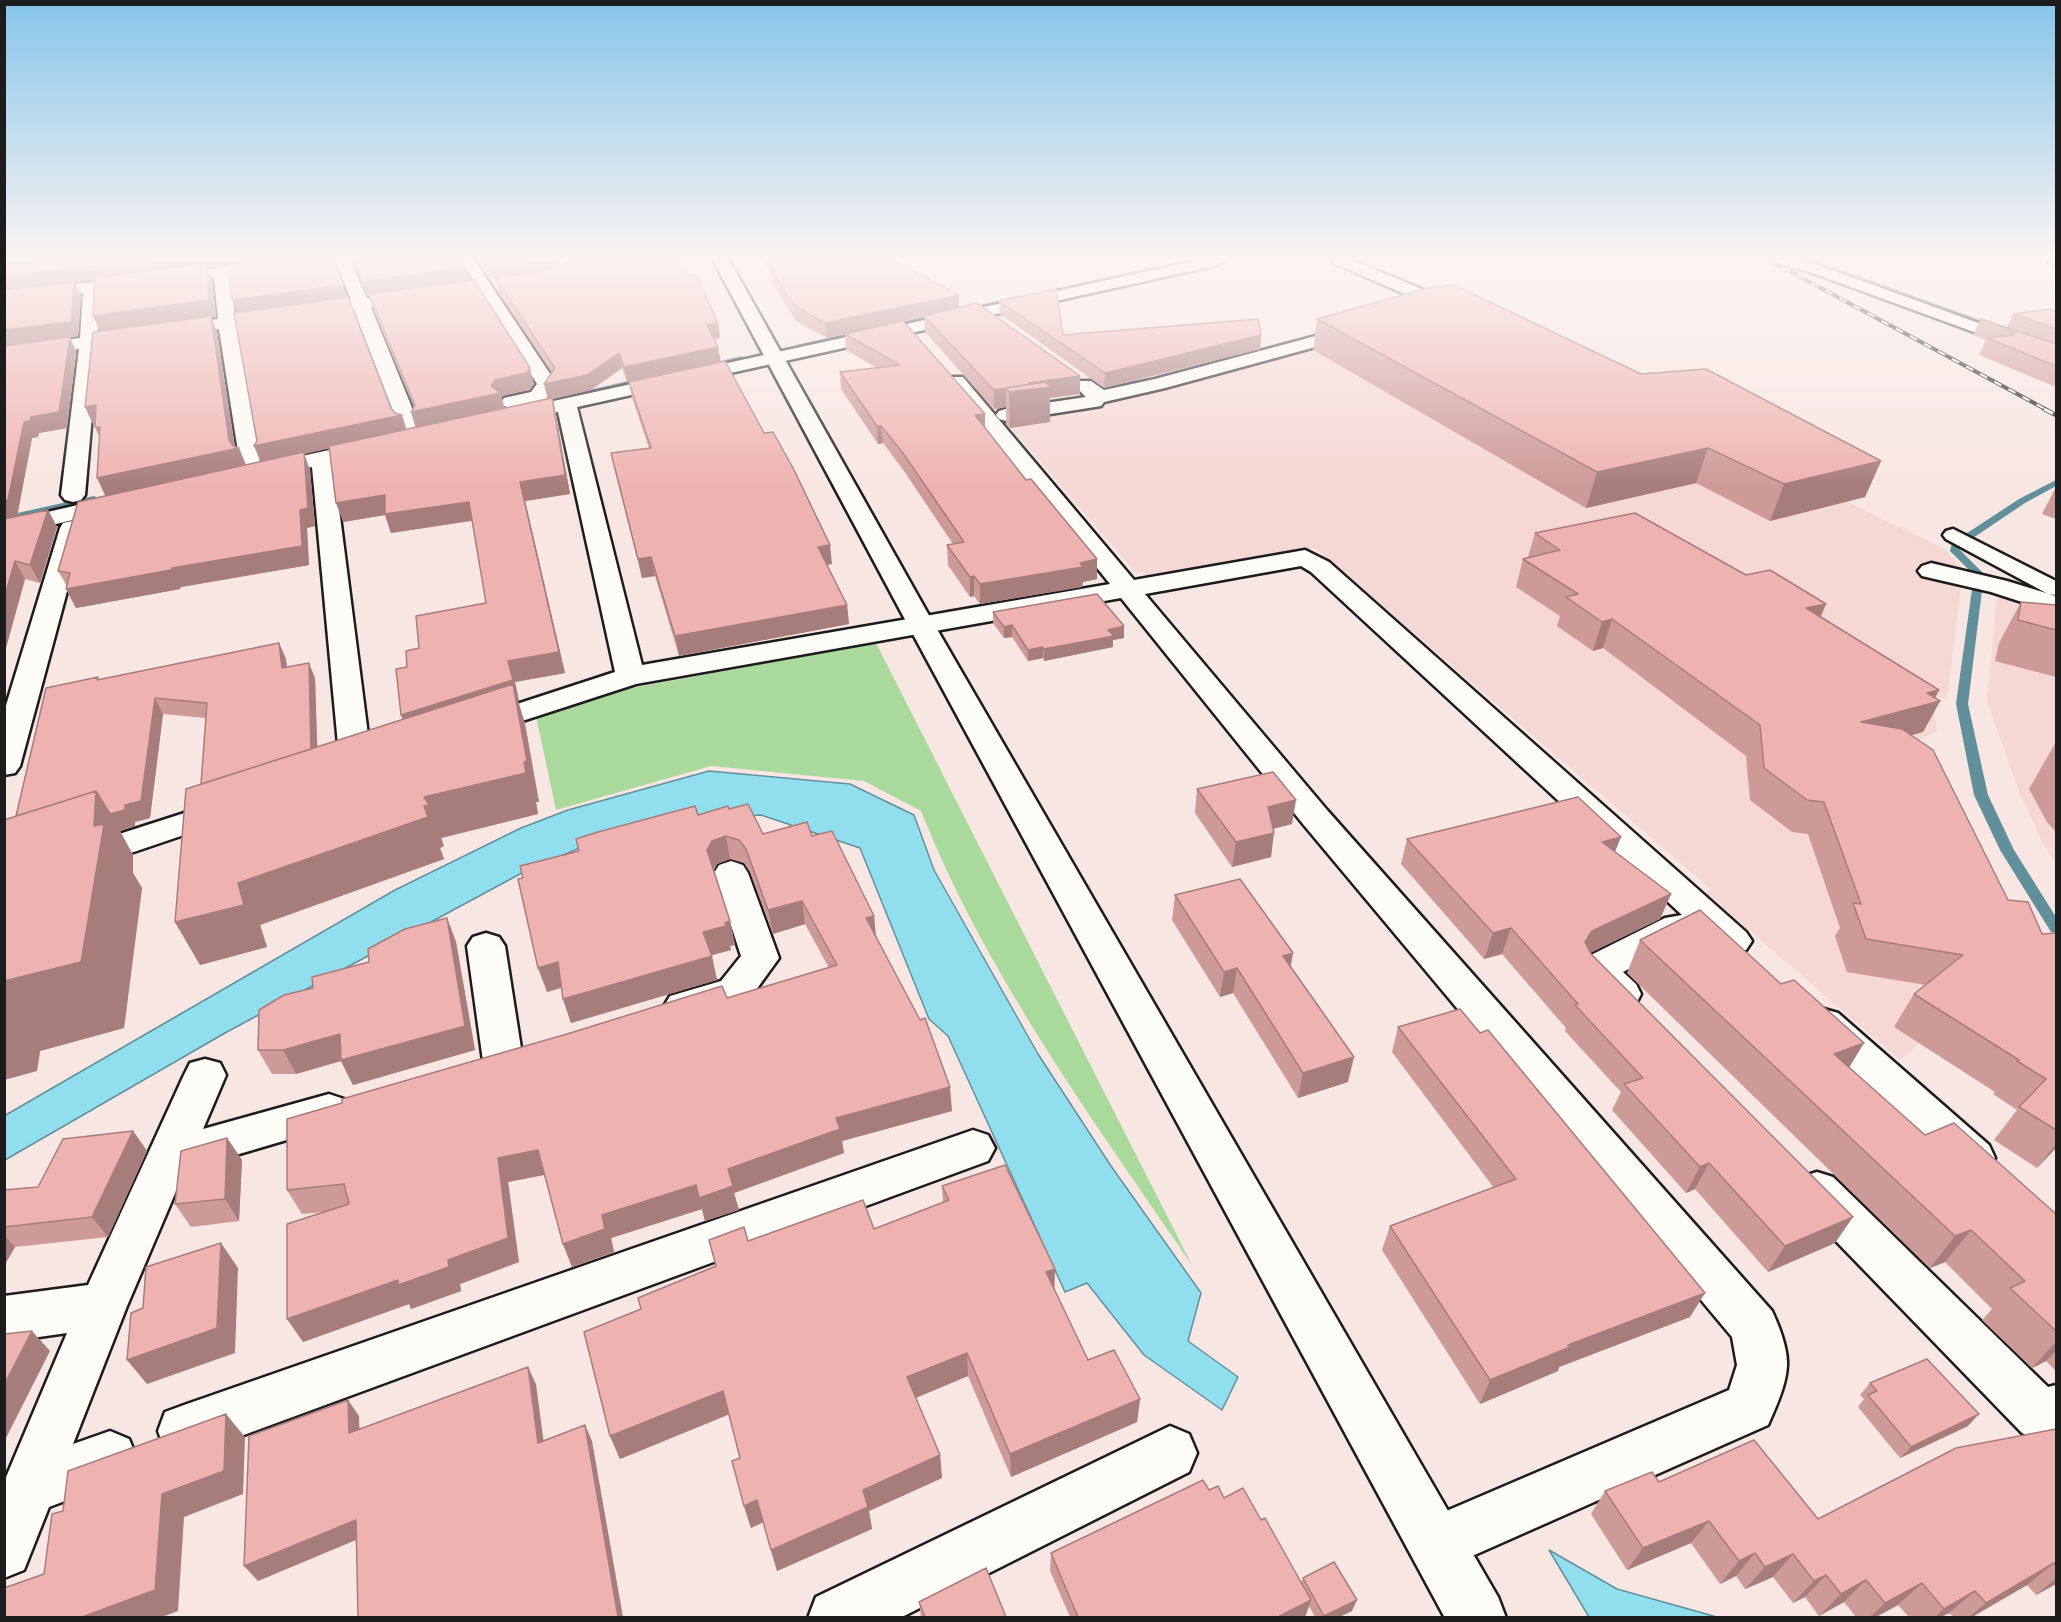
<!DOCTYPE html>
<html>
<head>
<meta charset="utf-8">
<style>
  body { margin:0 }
  #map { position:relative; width:2061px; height:1622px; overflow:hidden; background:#f8e6e2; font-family:Delius,sans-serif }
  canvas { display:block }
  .frame { position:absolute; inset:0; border:6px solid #1c1c1c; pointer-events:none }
</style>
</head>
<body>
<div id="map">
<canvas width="2061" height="1622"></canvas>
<div class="frame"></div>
</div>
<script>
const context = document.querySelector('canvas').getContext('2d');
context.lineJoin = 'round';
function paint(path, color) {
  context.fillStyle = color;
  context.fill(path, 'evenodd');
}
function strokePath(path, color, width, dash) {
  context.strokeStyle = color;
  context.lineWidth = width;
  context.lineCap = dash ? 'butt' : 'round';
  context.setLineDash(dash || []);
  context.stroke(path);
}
paint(new Path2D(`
  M1391,323L1685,423L1930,542L1945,550L1963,570L1947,699L1931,696L1937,731L1915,742L2019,955L1900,1060L1705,892L1711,889L1315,548L1151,576L1135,572L1010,427L1016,420L1103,408L1122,395Z
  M1997,597L2042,610L2056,675V863L2044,846L2020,794L1987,701Z`), '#f5d7d3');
paint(new Path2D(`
  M876,643L1193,1267C1094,1121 986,975 921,811L864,781L711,766L556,810L536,716L632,688Z`), '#a9da9b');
const water = new Path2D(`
  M709,771L850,784L914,815L934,870L1038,1054L1111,1166L1201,1293L1188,1341L1238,1377L1222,1410L1144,1355L1087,1283L1065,1292L948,1036L929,1019L860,848L761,815L673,821L607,836L520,874L225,1033L5,1160L4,1116L395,890L521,828L568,810Z
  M1549,1550L1617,1589L1717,1617H1589Z`);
paint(water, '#90deee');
strokePath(water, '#62909a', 1.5);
paint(new Path2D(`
  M1194,260H1204L1039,296L1036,294Z
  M1807,260H1815L2000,327L1993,329Z
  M1017,296L1019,299L963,312L959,310Z
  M941,313L945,315L944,317L887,328L883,326Z
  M862,330H865V334L800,347L796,345Z
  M741,356L745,358L744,360L708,367L704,365Z
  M645,377H648V381L535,405L531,403Z
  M346,442L349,443V447L286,461L282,458Z
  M2056,480V486L2025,503L1961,546L1960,550L1984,574L1968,704L1988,795L2014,850L2056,917V933L2051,932L2000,850L1974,795L1956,704L1974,575L1950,551L1952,543L2019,499Z
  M94,496L99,499L97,501L4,522V516Z`), '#62909a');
const pedestrian = new Path2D(`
  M1953,529L2056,581V595L2048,594L1946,539L1943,535L1946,531Z`);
const minor = new Path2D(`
  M285,260H329L321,265L230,275L235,316L351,300L335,260H350L367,298L416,291L422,292L424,296L422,300L371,307L415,415L457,407L464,409L467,413L464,417L361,439L354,437L350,433L354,429L396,419L354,310L237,327L261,458L258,463L250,465L242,463L239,458L219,329L98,346L85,495L81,500L73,502L65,500L61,495L79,349L4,360V348L80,338L83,293L4,302V292ZM214,277L218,319L98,335L100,291Z
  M460,260H474L557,384L545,400L511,408L504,406L501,402L504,398L531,392L537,384Z
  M1199,260H1226L1218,265L577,407L642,665L1110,584L949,385L946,381L949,377H963L1134,580L1305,550L1329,562L1746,932L1752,941L1746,950C1721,958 1713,944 1696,928L1691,936L1623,972L1636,984L1641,994L1636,1004C1631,1005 1625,1008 1621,1008C1604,1007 1585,983 1577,969L1583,959L1665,918L1682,915L1311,572L1301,566L1145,594L1327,810L1772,1311C1779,1326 1788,1349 1787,1366C1786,1385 1776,1407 1768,1425L1436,1572L1416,1564L1408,1544L1416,1524L1729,1390L1737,1365L1732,1337L1303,824L1121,598L636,684L479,735L468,732L464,726L468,720L615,672L558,412L510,422L503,420L500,416L503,412Z
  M1332,260H1352L1460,305L1463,309L1460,313H1448L1334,263Z
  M1771,260H1797L1818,265L2056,351V362L1807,271L1773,263Z
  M2047,260H2056V265L2049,263Z
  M1357,325L1363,326L1366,330L1363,334L1165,388L1104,402L1101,406L1006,421L999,419L996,415L999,411L1006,409L1086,397L1074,385L1077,381H1091L1104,390L1155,379Z
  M375,440L383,441L386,446L383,451L333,462L372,766L367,773L356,776L345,773L340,766L312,467L264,478L256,476L253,471L256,466Z
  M117,496L125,498L129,503L125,508L4,536V522Z
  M72,521L81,523L84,528L20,766L15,773L4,775V712L60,528L63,523Z
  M1931,563L2007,581L2056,596V613L1991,592L1922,576L1918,571L1922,566Z
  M225,800L237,803L241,810L237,817L4,896V871Z
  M731,861L743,865L748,873L779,958L748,1001L684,1021L670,1016L664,1006L670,996L721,981L741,956L714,873L719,865Z
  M486,933L499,937L505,946L523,1061L517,1072L503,1077L489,1072L483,1061L467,946L473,937Z
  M1824,1009L1838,1013L1989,1145L1995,1158L1989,1171L1973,1176L1957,1171L1810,1035L1804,1024L1810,1013Z
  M205,1059L220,1063L226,1075L203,1129L329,1094L344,1099L350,1111L344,1123L185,1170L127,1306L73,1444L110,1431L129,1439L137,1458L129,1477L49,1507L24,1570L4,1578V1482L67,1333L4,1342V1296L88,1285L184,1075L190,1063Z
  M973,1130L988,1135L995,1148L988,1161L184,1457L165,1450L158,1431L165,1412L184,1405Z
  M1817,1172L1833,1177L2048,1387L2056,1385V1435L2040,1441L2022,1433L1801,1205L1795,1191L1801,1177Z
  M1170,1426L1189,1434L1197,1453L1189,1472L900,1618H808L816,1597Z`);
const tertiary = new Path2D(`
  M713,260H729L927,612L1498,1597L1506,1618H1445L901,612Z`);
strokePath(pedestrian, '#1c1c1c', 5);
strokePath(minor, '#1c1c1c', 5);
strokePath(tertiary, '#1c1c1c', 5);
paint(pedestrian, '#fdfcf7');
paint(minor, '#fdfcf7');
paint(tertiary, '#fdfcf7');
const railFar1 = new Path2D(`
  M1769,260L2047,410`);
const rail = new Path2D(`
  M2044,409L2056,415`);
strokePath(railFar1, '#1c1c1c', 4);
strokePath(rail, '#1c1c1c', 4.5);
strokePath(railFar1, '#fdfcf7', 2, [8]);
strokePath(rail, '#fdfcf7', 3, [10]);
paint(new Path2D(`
  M334,260L347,297L391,408L406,429L415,427L414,407L373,309L369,295L367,296L352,260H461L466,267L469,280L534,384L530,389L501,396L504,408L548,398L552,373L498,291L495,277L535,273L547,270L489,278L476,260H557V266L550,269L687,275L718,323L720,338L714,339L720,362L832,564L827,565L847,605L849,624L679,656L655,576L642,578L611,453L649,448L632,398L629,382H627L622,368L591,390L553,399L556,415L570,494L525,501L565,673L515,682L519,701H518L525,724L539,802H536L538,814L441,838L444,846L440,848L444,859L260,925L267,947L200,965L175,922L201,784L206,718L163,714L150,818L135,822V826L120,831L133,855V873L142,888L124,1028L40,1051L37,1071L16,816L99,679L279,643L286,659L287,667L315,678L317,747L403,719L401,715L407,667L419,648L486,603L472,521L391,533L385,515L343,522L329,448L304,454L310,470L315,526L307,528L309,565L181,587L180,589L76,608L66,589L67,586L58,571L106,496L100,437L95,427V424H93L85,407L100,331L95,280L75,282L81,296L78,336L70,337L76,352L67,428L39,433L38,437L32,438L17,516L48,510L57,527L40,583L25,579L4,655V346L66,338L4,346V266ZM228,264L237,313L260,462L246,465L239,448L235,447L217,332L211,317L216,316L212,280L207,267Z
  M762,260H891L959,295V307L1080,376V394L1050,398V422L1010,428L1006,424V407L994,409L925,332L924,317L904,321L985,428L1026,480L1097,559V579L1083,582L1082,587L980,604L974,596L970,597L948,565L947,545L953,544L904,471L883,443L878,444L841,389L840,372L877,368L846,350L845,334L827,338L796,321L773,285L771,274Z
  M999,301L1063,335H1261L1260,349L1104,388L1000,314Z
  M2056,312V387L1979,355L1986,340L1973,335L1981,319L2007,328L2013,314Z
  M1317,319L1641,374L1881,461L1865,497L1770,521L1696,483L1586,508L1313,350Z
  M2056,487V519L2042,514Z
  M1535,533L1820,617L1939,690L1935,698L1940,701L1923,732L1911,735L2008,900L2042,934L2056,933V1148L2037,1168L1994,1140L2017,1110L1993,1094L1995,1092L1894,1027L1914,994L1926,985L1847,972L1835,936L1840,928L1808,834L1792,832L1750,800L1746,756L1603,648L1593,651L1557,626L1560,616L1516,587L1523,559L1528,557Z
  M2021,602L2056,605V677L1995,661L1999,643Z
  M993,612L1124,626V638L1113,640V647L1044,661L1043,658L1028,661L1012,637L1004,638L993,623Z
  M2056,742V832L2047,822L2029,789Z
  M1197,789L1292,824L1273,829L1271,857L1232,867L1195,813Z
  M729,809L763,834L812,836L874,916L876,936L952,1111L842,1141L844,1153L734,1193L739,1210L705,1221L702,1209L611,1238L614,1252L572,1267L563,1244L545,1175L508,1182L519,1262L460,1284L461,1291L411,1309L409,1304L303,1342L325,1212L302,1214L287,1190L727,998L829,968L805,924L773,934L750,872L744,863L730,859L717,864L714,870L730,921L735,945L730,946L731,950L711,955L717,980L571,1023L563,999L561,988L547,992L523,878L579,851L698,815Z
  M1407,839L1615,852L1671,894L1660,919L1590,953L1835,1243L1768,1272L1695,1189L1686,1193L1612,1110L1621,1092L1565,1031L1566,1028L1502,954L1484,959L1401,864Z
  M1175,895L1291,967L1348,1082L1298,1098L1233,993L1220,997L1172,920Z
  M447,918L456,942L475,1050L353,1085L341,1061L296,1074H272L258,1050L313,988L369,962Z
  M1640,940L1849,1067L1925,1135L2056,1214V1371L2046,1361L2032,1368L1982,1320L1992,1309L1945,1262L1930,1268L1627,973Z
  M1398,1027L1690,1317L1559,1367L1558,1371L1480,1404L1382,1250L1390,1226L1494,1188L1392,1052Z
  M133,1131L147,1151L108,1237L15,1247L4,1266V1190L38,1187Z
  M227,1138L242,1160L239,1221L191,1227L175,1204Z
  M942,1186L1055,1269L1054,1289L1088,1360L1140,1399L1137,1422L1011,1477L968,1376L916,1398L940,1455L942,1478L869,1511L872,1529L777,1571L763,1522L751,1528L744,1506L740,1458L729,1414L620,1459L610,1436L641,1309L716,1266L748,1241L874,1229L943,1202Z
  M1870,1383L1968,1426L1900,1458L1858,1407L1864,1399L1860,1395Z
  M2056,1429V1584L2036,1595L2027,1585L1972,1617H1954L1949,1613L1941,1617H1909L1898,1605L1876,1617H1856L1844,1602L1819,1616L1805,1597L1793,1603L1773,1577L1745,1589L1736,1576L1720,1584L1691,1543L1627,1570L1591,1514L1605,1491L1659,1482L1818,1519Z
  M1209,1490L1224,1498L1261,1520L1301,1583L1303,1578L1352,1611L1339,1617H1315L1309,1606L1305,1617H1070L1050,1571L1051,1553Z
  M919,1602L1006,1617H921Z`), '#cd9a98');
paint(new Path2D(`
  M4,260H67L4,266Z
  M151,260H270L207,267L212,280L216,316L211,317L217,332L235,449L239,448L246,466L106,497L97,478L233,449L100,332L93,316L206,267L75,282L81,296L78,336L70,337L76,352L67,428L39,433L38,437L32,438L17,517L4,520V500L24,422L31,417L70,337L4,346V276Z
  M524,260H557V266L549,270L489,278L486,264Z
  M466,267L469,280L367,296L363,282Z
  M343,285L347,298L237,313L232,300Z
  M959,295V309L827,338L825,323Z
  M718,323L720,338L709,339L707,325Z
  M1261,335L1260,349L1104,388L1105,373Z
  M718,347L721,362L627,382L624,367Z
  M619,353L622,368L591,390L553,399L556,415L570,494L525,501L565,673L515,682L519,701H518L525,724L539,802H536L538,814L441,838L444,846L440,848L444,859L260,925L267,947L200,965L175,922L238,883L424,806V797L409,737L401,715L508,661L520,482L548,400L544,384Z
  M530,368L534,384L530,389L501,396L505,409L416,429L411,412Z
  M1080,376V394L1050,398V422L1010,428L1009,392L1029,383Z
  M1006,389V407L994,409V390Z
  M96,405L105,422L93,424L85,407Z
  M985,414V431L975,415Z
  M402,415L407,431L304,454L310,470L315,526L307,528L309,565L181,587L180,589L76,608L66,589L172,568L261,463L254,446Z
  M877,426H881L883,443L878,444Z
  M95,427H100L103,445Z
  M1708,448L1696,483L1586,508L1597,472Z
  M1881,461L1865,497L1770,521L1784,484Z
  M385,495L469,502L475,520L391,533L385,515L343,522L336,503Z
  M48,510L57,527L40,583L30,565Z
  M830,545L832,564L821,566L818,547Z
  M651,557L655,576L642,578L638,559Z
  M1097,559V579L1083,582L1082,587L980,604V584Z
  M15,561L25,579L4,655V598Z
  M974,576V596L970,597V577Z
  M1826,604L1814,633L1806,608Z
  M847,605L849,624L679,656L675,636Z
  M1612,619L1603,648L1593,651L1602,622Z
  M1012,625V637L1004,638V627Z
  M1124,626V638L1113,640V647L1044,661V649L1108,630Z
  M279,643L286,659L288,684L282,668Z
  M1043,647V658L1028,661V650Z
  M309,663L315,678L318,767L201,785Z
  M1939,690L1932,703L1940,701L1923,732L1846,753L1861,722L1927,693Z
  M155,698L163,714L150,818L135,822V826L120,831L133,855V873L142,888L124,1028L40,1051L37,1071L4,1080V981L20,864L96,791L125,805Z
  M1296,800L1292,824L1264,831L1268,807Z
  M1274,833L1271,857L1232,867L1236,842Z
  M726,836L730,859L717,864L712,874L707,850L712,841Z
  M1621,837L1611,862L1602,842Z
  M1671,894L1660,919L1582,957L1585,942L1592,931Z
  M802,901L805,924L773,934L768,910Z
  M874,916L876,939L866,918Z
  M447,918L456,942L475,1050L353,1085L341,1061L296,1074L283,1050Z
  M730,921L735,945L730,946L731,950L709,956L703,932Z
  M1511,928L1502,954L1484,959L1493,933Z
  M1293,953L1289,978L1283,956Z
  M712,956L717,980L571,1023L563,999Z
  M558,962L566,986L547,992L538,968Z
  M1237,968L1233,993L1220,997L1224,972Z
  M1864,1043L1844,1076L1834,1054Z
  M1354,1057L1348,1082L1298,1098L1303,1073Z
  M950,1087L952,1111L842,1141L844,1153L734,1193L739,1210L705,1221L702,1209L611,1238L614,1252L572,1267L563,1244L602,1215L696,1185L836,1118Z
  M133,1131L147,1151L108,1237L92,1217Z
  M227,1138L242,1160L239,1221L225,1199Z
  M2056,1144V1148L2037,1168Z
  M538,1150L548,1174L508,1182L519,1262L460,1284L461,1291L411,1309L409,1304L303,1342L287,1319L448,1260L498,1158Z
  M1709,1163L1695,1189L1686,1193L1700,1167Z
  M1853,1217L1835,1243L1768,1272L1785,1246Z
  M1971,1230L1945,1262L1930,1268L1955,1236Z
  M4,1235L15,1247L4,1266Z
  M221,1243L238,1268L235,1353L147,1384L127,1360Z
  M1055,1269L1054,1293L1046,1272Z
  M1705,1293L1690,1317L1559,1367L1558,1371L1480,1404L1490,1380L1568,1345Z
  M32,1331L50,1351L4,1442V1385Z
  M2056,1342V1351L2046,1361L2032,1368Z
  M967,1353L968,1376L910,1400L907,1377Z
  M528,1367L536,1384L546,1459L538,1443Z
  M723,1391L730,1414L620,1459L610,1436Z
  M1140,1399L1137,1422L1011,1477L1010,1454Z
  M348,1400L359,1416L360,1449L349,1433Z
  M226,1414L245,1437L243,1494L184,1517L178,1611L162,1617H82L162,1494Z
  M1979,1414L1968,1426L1900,1458L1911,1447Z
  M585,1425L592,1441L623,1617H618Z
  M940,1455L942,1478L869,1511L872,1529L777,1571L771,1550L863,1490Z
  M757,1500L764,1522L751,1528L744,1506Z
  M356,1520L368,1535L258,1581L244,1566Z
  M1709,1521L1691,1543L1627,1570L1643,1548Z
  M1755,1553L1736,1576L1720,1584L1739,1561Z
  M1793,1554L1773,1577L1745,1589L1765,1567Z
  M2054,1563L2027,1585L1972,1617H1969L1986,1603Z
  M1826,1575L1805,1597L1793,1603L1814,1581Z
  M2056,1578V1584L2036,1595Z
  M1866,1580L1844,1602L1819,1616L1841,1594Z
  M1922,1583L1898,1605L1876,1617H1870L1885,1603Z
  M1975,1591L1949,1613L1941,1617H1935L1944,1609Z
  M1311,1600L1305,1617H1278Z
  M1357,1600L1352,1611L1339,1617H1324V1616Z`), '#a77d7c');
const building = new Path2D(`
  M69,260H151L4,276V266Z
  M268,260H334L343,285L232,300L228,264Z
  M354,260H461L466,267L363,282Z
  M482,260H524L486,264Z
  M571,260H679L687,275L696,274L718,323L707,325L718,347L624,367L619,353L587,375L544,384L555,368L495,277L535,273L558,268Z
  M769,260H891L959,295L825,323L795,306L771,271L776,270Z
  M206,264L209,300L93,316L95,277Z
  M474,280L530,368L526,373L495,380L491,386L500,393L411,412L415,405L369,294Z
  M74,282L71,322L4,330V290Z
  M1454,285L1641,374L1706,369L1881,461L1784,484L1708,448L1597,472L1317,319L1428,288Z
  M1056,289L1063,335L1258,319L1261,335L1105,373L999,301Z
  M348,297L391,408L395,413L402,415L254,446L257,441L234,313Z
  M977,303L1080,376L1029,383L1030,384L994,390L924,316Z
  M2049,309L2056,312V329L2013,314Z
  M211,316L229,440L233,446L239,448L97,478L100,427H95L96,405L85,407L93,332Z
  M1981,319L2056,344V366L1987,338L2014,335L2009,333L2017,332Z
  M903,321L985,414L975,415L1026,480L1031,479L1097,559L1080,563L1083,567L980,584L974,576L970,577L947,545L964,542L903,453L881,426H877L840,372L900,365L845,334Z
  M70,337L59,412L31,417L30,421L24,422L8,500H4V346Z
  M725,361L764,433L773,432L793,468L830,545L818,547L847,605L675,636L651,557L638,559L611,453L651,448L629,382Z
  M1045,382L1051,387L1009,392L1006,388Z
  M552,398L565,475L520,482L559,652L508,661L513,680L401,715L396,669L407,667L406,651L419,648L416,616L486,603L469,502L385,514V495L336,503L329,446Z
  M304,452L308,508L300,510L302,546L172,568L171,570L66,589L70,573L58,571L78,502Z
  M48,510L30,565L15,561L4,598V519Z
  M1635,513L1746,575L1770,570L1826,604L1806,608L1939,690L1927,693L1940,701L1861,722L1902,729L1933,750L2008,900L2028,902L2042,934L2056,933V1130L2019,1107L2046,1079L2017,1061L2019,1060L1914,994L1963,955L1866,939L1853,903L1861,904L1824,802L1807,800L1764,768L1760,725L1612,619L1602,622L1566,597L1578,594L1523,559L1560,550L1535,533Z
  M1097,594L1124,626L1108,630L1114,636L1044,649L1043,647L1028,650L1012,625L1004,627L993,612Z
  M2021,602L2056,605V630L2018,620Z
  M279,643L282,668L309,663L311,749L201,784L207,703L155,698L141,801L125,805V810L110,814L96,791L16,816L46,688L98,677L97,680Z
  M513,684L527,761L524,762L526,773L424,797L429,805L424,806L428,817L238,883L244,905L175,922L186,789Z
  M1273,772L1296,800L1268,807L1274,833L1236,842L1197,789Z
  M96,791L94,826L104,824L81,962L4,981V820Z
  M1578,797L1621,837L1602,842L1671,894L1592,931L1585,942L1591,954L1853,1217L1785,1246L1709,1163L1700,1167L1624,1084L1643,1078L1575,1005L1578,1004L1511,928L1493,933L1407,839Z
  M748,804L763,834L807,822L812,836L832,831L874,916L866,918L920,1020L925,1018L950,1087L836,1118L840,1129L728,1169L733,1186L699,1198L696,1185L602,1215L605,1229L563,1244L538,1150L498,1158L508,1238L448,1260L449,1267L398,1285V1280L287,1319V1224L349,1204L344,1184L287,1190V1119L342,1103V1099L567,1034L722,986L727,998L837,965L802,901L768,910L746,849L739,840L726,836L712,841L707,850L730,921L725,923L726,926L703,932L712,956L563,999L558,962L538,968L518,879L523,878L520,866L579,851L576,839L598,832L695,806L698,815L728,806L729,809Z
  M1240,879L1293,953L1283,956L1354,1057L1303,1073L1237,968L1224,972L1175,895Z
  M1700,910L1781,984L1794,980L1864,1043L1834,1054L1925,1135L1954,1123L2056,1214V1331L2010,1288L2025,1281L1971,1230L1955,1236L1640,940Z
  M447,918L465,1026L341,1060L340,1034L283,1050H258L259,1010L284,995L313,988L312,977L369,962L368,949L405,929Z
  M1460,1009L1480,1033L1488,1030L1705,1293L1568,1345L1570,1347L1490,1380L1390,1226L1516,1179L1398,1027Z
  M133,1131L92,1217L4,1227V1190L38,1187L63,1139Z
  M227,1138L225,1199L175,1204L181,1151Z
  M1005,1165L1055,1269L1046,1272L1088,1360L1114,1350L1140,1399L1010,1454L967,1353L907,1377L940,1455L863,1490L868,1507L771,1550L757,1500L744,1506L732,1461L740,1458L723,1391L610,1436L584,1332L641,1309L638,1298L716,1266L709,1240L744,1227L748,1241L863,1200L874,1229L949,1200L942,1186Z
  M221,1243L217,1328L127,1360L131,1313L143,1308L146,1267Z
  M32,1331L4,1385V1334Z
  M1927,1359L1979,1414L1911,1447L1868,1395L1877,1391L1870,1383Z
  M528,1367L538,1443L585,1425L618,1617H358L356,1520L244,1566L249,1436L348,1400L349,1433Z
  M226,1414L224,1471L162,1494L155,1590L82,1617H4V1588L44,1574L52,1514L63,1511L68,1471Z
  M2056,1429V1566L2054,1563L1986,1603L1975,1591L1944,1609L1922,1583L1885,1603L1866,1580L1841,1594L1826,1575L1814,1581L1793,1554L1765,1567L1755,1553L1739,1561L1709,1521L1643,1548L1605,1491L1652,1472L1659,1482L1754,1440L1818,1519L1956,1448Z
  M1203,1480L1209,1490L1218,1486L1224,1498L1243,1488L1261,1520L1265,1518L1311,1600L1278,1617H1078L1051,1553Z
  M1334,1562L1357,1600L1324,1616L1303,1578Z
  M986,1568L1006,1617H925L919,1602Z`);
paint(building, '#eeb3b1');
strokePath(building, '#a77d7c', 1.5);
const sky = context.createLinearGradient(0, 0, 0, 487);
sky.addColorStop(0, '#85c5ea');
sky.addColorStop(0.53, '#fcf4f2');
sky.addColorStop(1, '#fcf4f200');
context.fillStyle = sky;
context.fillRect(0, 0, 2061, 487);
</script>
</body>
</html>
